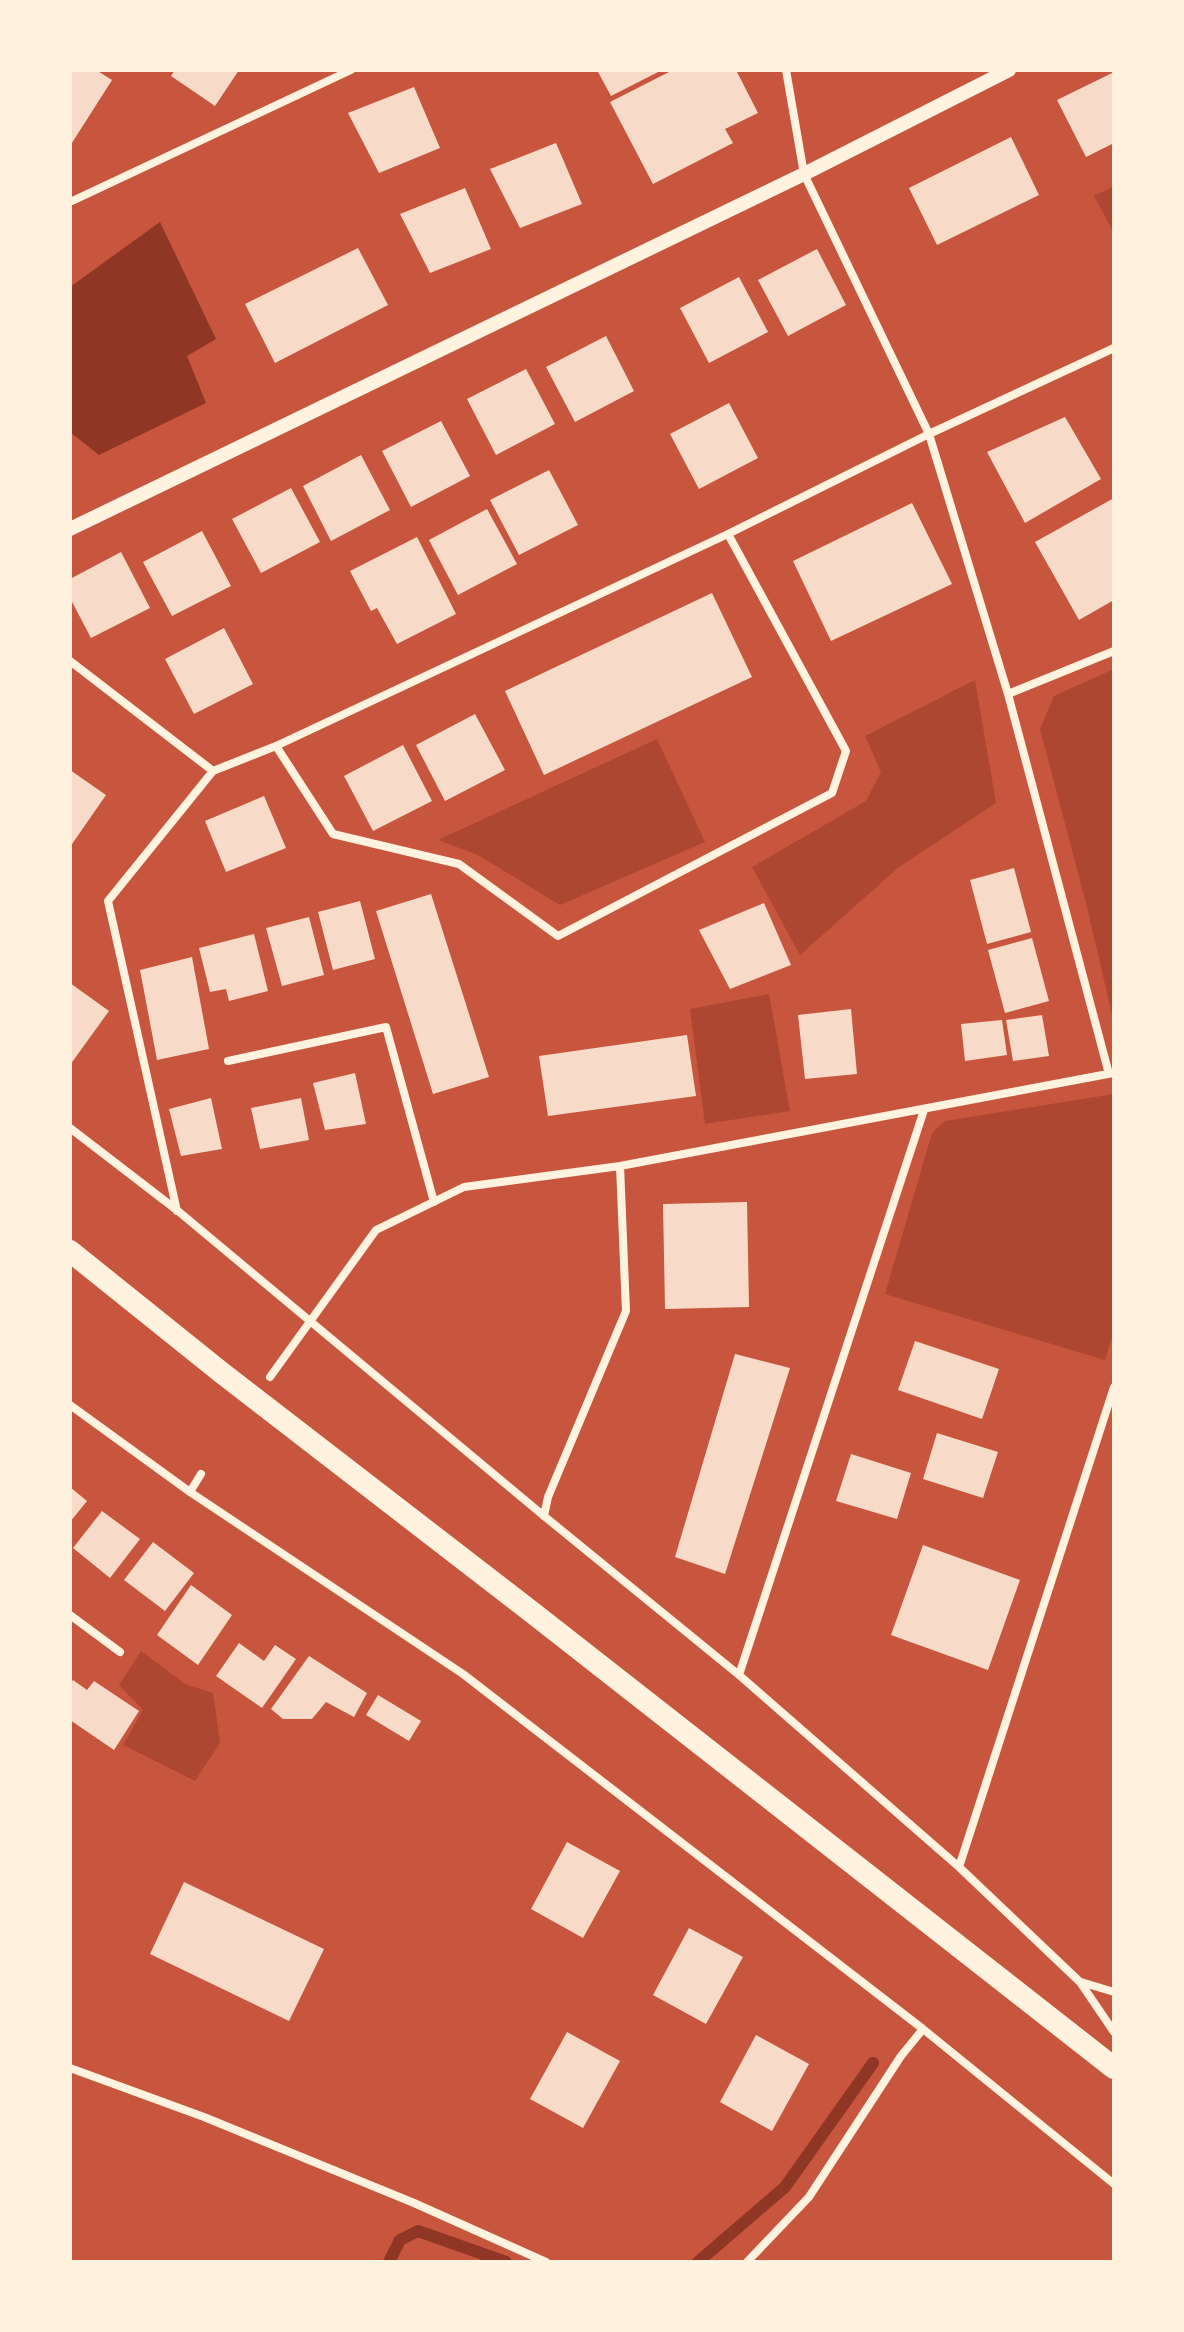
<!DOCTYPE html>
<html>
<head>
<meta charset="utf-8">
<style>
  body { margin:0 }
  #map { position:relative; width:1184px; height:2332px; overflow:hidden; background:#c8553d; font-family:"IBM Plex Serif",serif }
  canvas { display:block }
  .frame { position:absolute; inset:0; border:72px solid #fff3e0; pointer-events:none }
</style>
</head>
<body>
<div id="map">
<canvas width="1184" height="2332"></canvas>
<div class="frame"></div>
</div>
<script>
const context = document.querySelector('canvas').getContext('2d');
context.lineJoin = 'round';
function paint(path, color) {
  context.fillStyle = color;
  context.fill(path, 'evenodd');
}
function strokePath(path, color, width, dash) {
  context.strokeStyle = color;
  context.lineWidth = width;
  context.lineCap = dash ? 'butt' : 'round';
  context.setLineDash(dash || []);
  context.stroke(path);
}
paint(new Path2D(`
  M1114,186V233L1094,196Z
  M1114,669V1023L1087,907L1040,729L1054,696Z
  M975,680L996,803L899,867L800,955L752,867L866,801L881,772L865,736Z
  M657,739L705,842L560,905L478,855L438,840Z
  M769,994L790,1111L705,1124L690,1009Z
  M1114,1094V1331L1105,1360L885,1294L932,1133L945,1121Z
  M141,1651L185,1684L213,1693L220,1743L195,1781L123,1745L143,1710L119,1685Z`), '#ae4732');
paint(new Path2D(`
  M160,222L216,339L187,356L206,403L99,455L70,432V287Z`), '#8f3625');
strokePath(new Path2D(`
  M389,2262L400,2240L418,2231L506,2262
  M698,2262L785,2187L873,2063`), '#8f3625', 12);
paint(new Path2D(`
  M70,70H96L112,80L70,146Z
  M175,70H239L215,106L171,76Z
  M597,70H662L611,96Z
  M673,70H736L758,113L725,129L733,143L653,184L610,102Z
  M1114,72V143L1086,157L1057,100Z
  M414,87L440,148L379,173L348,113Z
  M1011,137L1039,195L937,245L909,188Z
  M556,143L582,204L520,228L490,169Z
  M465,188L491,249L430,273L400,214Z
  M358,248L388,305L275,363L245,304Z
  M817,249L846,305L788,336L758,280Z
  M739,277L768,332L709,363L680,308Z
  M606,336L634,391L575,422L546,367Z
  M526,369L555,424L496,455L467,399Z
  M729,403L758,458L699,489L670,434Z
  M1065,417L1101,479L1025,523L987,452Z
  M441,421L470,476L411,507L382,451Z
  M361,455L390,510L331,541L303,486Z
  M549,470L578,525L519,555L490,500Z
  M291,488L320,542L261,573L232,519Z
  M1114,498V600L1079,620L1035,542Z
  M912,503L952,584L831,641L793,561Z
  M487,509L517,564L458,595L429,540Z
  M202,531L231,586L172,616L143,562Z
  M417,537L456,614L397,644L377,608L371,611L350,571Z
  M121,552L150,608L91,638L70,598V579Z
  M712,593L752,677L544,775L505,691Z
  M224,628L253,684L194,714L165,659Z
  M475,714L505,770L445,801L416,745Z
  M403,745L432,801L373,831L344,776Z
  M70,770L106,795L70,847Z
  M264,796L286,848L226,872L205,821Z
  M1014,868L1031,932L987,944L970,880Z
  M431,894L489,1077L433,1094L376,911Z
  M360,901L375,959L333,970L318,912Z
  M764,903L791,965L730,989L699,930Z
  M309,917L324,975L282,986L266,928Z
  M254,934L268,991L229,1001L226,989L210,992L199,948Z
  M1032,938L1049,1001L1005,1013L988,950Z
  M192,957L209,1049L157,1060L140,970Z
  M70,983L109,1011L70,1065Z
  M851,1009L857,1074L805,1079L798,1015Z
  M1042,1015L1049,1056L1013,1061L1006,1020Z
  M1002,1020L1007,1055L965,1061L961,1024Z
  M687,1035L696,1096L548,1116L539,1056Z
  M355,1073L366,1124L325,1130L313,1083Z
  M211,1098L222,1149L181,1156L169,1109Z
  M301,1098L309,1140L260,1149L251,1108Z
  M747,1202L749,1307L665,1309L663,1204Z
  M915,1341L999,1369L982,1419L898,1390Z
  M735,1354L790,1368L725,1574L675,1557Z
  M937,1433L998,1452L983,1498L923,1479Z
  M851,1454L911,1473L897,1519L836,1501Z
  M70,1487L87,1501L70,1522Z
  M102,1511L140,1539L110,1578L73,1548Z
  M153,1542L194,1573L165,1611L124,1580Z
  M923,1545L1020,1580L988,1670L891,1635Z
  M191,1585L232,1615L198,1665L157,1635Z
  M239,1643L264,1661L275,1645L296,1659L262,1708L216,1676Z
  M309,1656L367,1693L354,1717L326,1702L312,1719H283L271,1709Z
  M73,1680L87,1690L94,1681L139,1711L114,1750L70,1720V1685Z
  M378,1695L421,1721L409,1741L366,1715Z
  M567,1842L620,1871L583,1938L531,1909Z
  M184,1882L324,1949L289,2021L150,1954Z
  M689,1928L743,1957L706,2024L653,1995Z
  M567,2032L620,2061L583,2128L530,2099Z
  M756,2035L809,2064L772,2131L720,2102Z`), '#f7dbc8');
strokePath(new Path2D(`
  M786,70L804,174L929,434L1008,694L1109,1074
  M70,202L351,70
  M70,661L213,771L276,746L728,534L929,434L1114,348
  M1008,694L1114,651
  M276,746L333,834L459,864L558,936L832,793L846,751L728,534
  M228,1061L386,1027L434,1202
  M70,1128L178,1211L544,1516L739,1675L959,1867L1080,1982L1114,2032
  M177,1211L108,901L213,771
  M270,1377L376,1230L464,1187L620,1166L1113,1073
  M70,1405L190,1492L463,1674L923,2029L1114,2184
  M190,1492L201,1474
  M544,1516L548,1497L626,1311L620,1166
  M70,1615L120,1652
  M739,1675L924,1110
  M959,1867L1114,1387
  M1081,1982L1114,1992
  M70,2068L204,2117L414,2203L546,2262
  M747,2262L809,2197L901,2056L923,2029`), '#fff3e0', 8);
strokePath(new Path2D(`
  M70,529L804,174L1009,70`), '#fff3e0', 14);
strokePath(new Path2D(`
  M70,1251L222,1373L533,1613L1114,2068`), '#fff3e0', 22);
</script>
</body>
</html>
